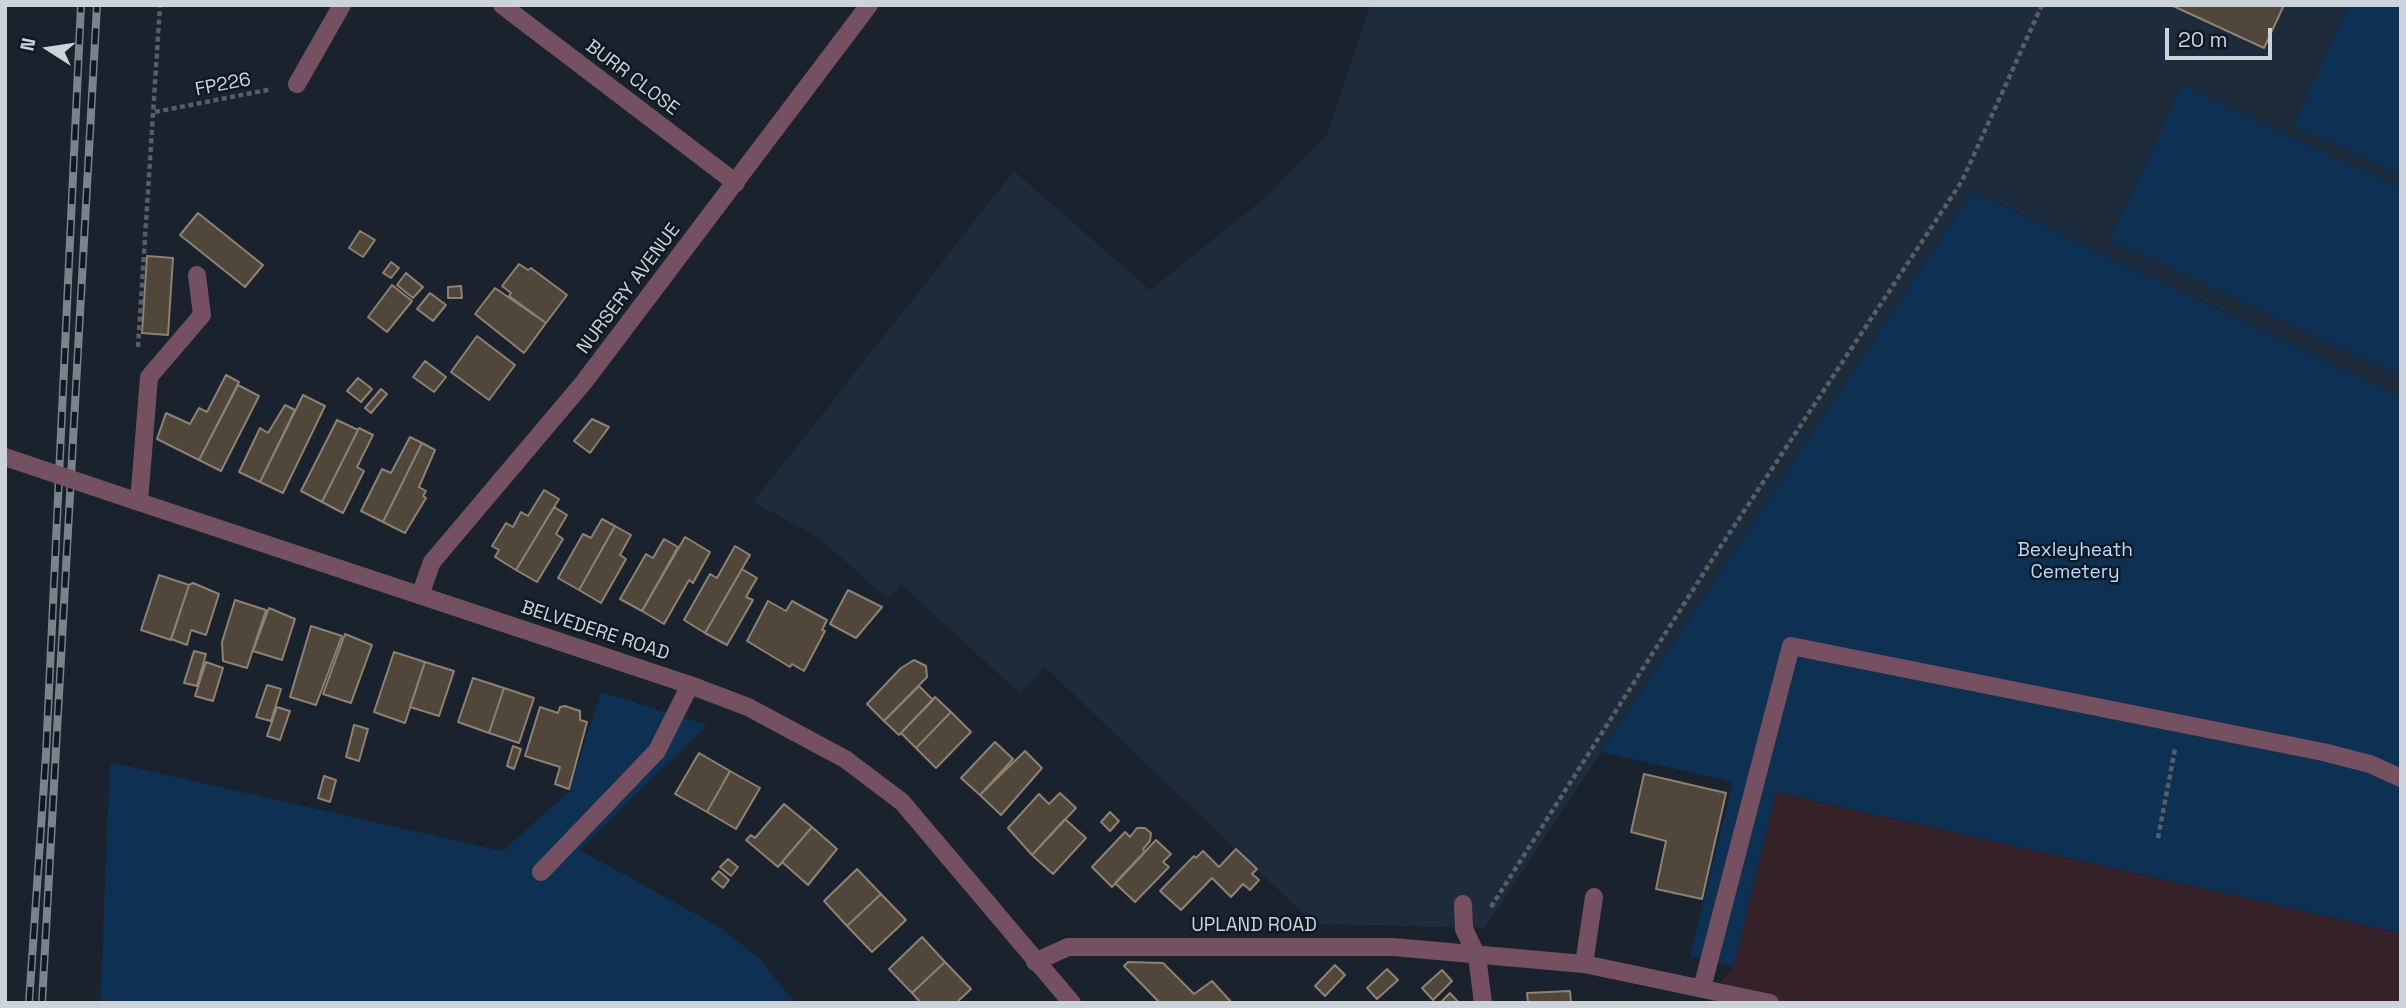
<!DOCTYPE html>
<html>
<head>
<meta charset="utf-8">
<style>
  body { margin:0 }
  #map { position:relative; width:2406px; height:1008px; overflow:hidden; background:#19222d; font-family:"Space Grotesk",sans-serif }
  canvas { display:block }
  .frame { position:absolute; inset:0; border:7px solid #cdd3db; pointer-events:none }
  .north { position:absolute; left:14px; top:14px; width:70px; height:70px; -webkit-text-stroke:5px #0f1923; paint-order:stroke; rotate:282deg; font-size:19px; font-weight:700; line-height:28px; text-align:center; color:#cdd3db }
  .north::after { content:''; display:block; margin:auto; width:24px; height:32px; background:#cdd3db; clip-path:polygon(50% 0,100% 100%,50% 72%,0 100%) }
  .scale { position:absolute; left:2165px; top:28px; width:107px; height:32px; box-sizing:border-box; border:4px solid #cdd3db; border-top:0; padding-left:9px; font-size:21px; line-height:24px; white-space:nowrap; color:#cdd3db; -webkit-text-stroke:5px #0f1923; paint-order:stroke }
</style>
</head>
<body>
<div id="map">
<canvas width="2406" height="1008"></canvas>
<div class="frame"></div>
<div class="north">N</div>
<div class="scale">20 m</div>
</div>
<script>
const context = document.querySelector('canvas').getContext('2d');
context.lineJoin = 'round';
function paint(path, color) {
  context.fillStyle = color;
  context.fill(path, 'evenodd');
}
function strokePath(path, color, width, dash) {
  context.strokeStyle = color;
  context.lineWidth = width;
  context.lineCap = dash ? 'butt' : 'round';
  context.setLineDash(dash || []);
  context.stroke(path);
}
function label(font, color, halo, rows, align = 'center') {
  context.font = font + ' "Space Grotesk",sans-serif';
  context.lineWidth = 5;
  context.setLineDash([]);
  context.textBaseline = 'middle';
  context.strokeStyle = halo;
  context.fillStyle = color;
  for (const [text, x, y, turn = 0] of rows) {
    context.save();
    context.translate(x, y);
    context.rotate((+turn || 0) * Math.PI / 180);
    context.textAlign = isNaN(turn) ? turn : align;
    if (halo) context.strokeText(text, 0, 0);
    context.fillText(text, 0, 0);
    context.restore();
  }
}
paint(new Path2D(`
  M1370,5H2401V397L1972,191L1485,928L1314,924L1045,667L1019,693L901,584L888,599L819,538L753,502L1014,171L1150,290L1268,195L1327,134Z`), '#1e2b3a');
paint(new Path2D(`
  M1776,792L2401,933V1003H1705L1734,965Z`), '#352229');
paint(new Path2D(`
  M2349,5H2401V176L2293,125Z
  M2182,85L2401,188V376L2110,240Z
  M1972,191L2401,397V933L1776,792L1734,966L1690,956L1733,782L1601,752Z
  M601,692L707,725L580,850L721,928L758,957L795,1003H100L110,762L502,851L569,792Z`), '#0d3053');
const building = new Path2D(`
  M2171,5H2284L2264,48Z
  M198,213L263,265L245,287L180,235Z
  M360,231L375,240L363,257L349,248Z
  M147,256L173,258L168,335L142,333Z
  M391,262L399,268L391,278L383,273Z
  M519,264L528,270L531,268L567,295L546,323L509,296L511,293L502,286Z
  M406,273L423,287L413,298L397,285Z
  M392,285L412,301L387,332L368,317Z
  M461,286L462,298H448V287Z
  M495,288L546,323L524,353L475,314Z
  M430,293L446,305L433,321L417,309Z
  M477,336L515,365L489,400L451,372Z
  M425,361L446,377L434,392L413,377Z
  M226,375L239,382L199,460L157,439L166,413L190,424L199,408L207,412Z
  M358,378L372,389L361,402L347,391Z
  M238,385L259,396L221,471L199,460Z
  M381,389L387,394L371,413L365,408Z
  M303,395L325,406L283,493L260,482Z
  M285,405L295,410L260,482L239,472L260,428L268,433Z
  M592,419L609,427L590,453L574,441Z
  M337,420L358,430L322,502L301,491Z
  M359,428L373,435L357,467L364,471L343,513L322,502Z
  M410,437L422,443L383,522L361,511L382,469L391,473Z
  M422,443L435,450L419,487L426,491L423,496L426,498L405,533L383,522Z
  M544,490L559,499L516,570L495,557L499,550L492,546L506,523L513,527L521,512L528,516Z
  M554,507L567,515L556,534L563,539L537,582L516,570Z
  M602,519L615,526L579,590L558,578L583,534L591,538Z
  M615,526L631,535L620,555L626,559L601,603L579,590Z
  M685,537L710,552L693,583L689,580L664,624L642,611Z
  M664,539L678,547L642,611L620,599L646,554L653,558Z
  M735,546L750,555L705,633L684,620L710,574L717,578Z
  M742,569L757,578L746,597L753,600L727,645L705,633Z
  M159,575L189,585L171,640L141,630Z
  M193,583L219,594L206,635L191,630L187,645L171,639L189,585Z
  M848,590L882,607L856,638L830,624Z
  M235,600L266,610L247,668L223,661L222,642Z
  M768,601L786,611L792,601L827,620L822,630L825,631L804,671L792,664L790,667L747,641Z
  M269,608L295,619L282,660L253,651Z
  M311,626L342,636L316,705L290,697Z
  M345,634L372,645L351,703L323,694Z
  M194,651L206,654L197,686L184,683Z
  M394,652L425,662L405,723L374,712Z
  M914,660L926,666L927,677L884,721L867,704L901,668Z
  M206,662L223,668L213,701L195,696Z
  M425,662L454,671L439,716L410,707Z
  M473,678L504,688L489,733L458,722Z
  M267,685L281,689L271,721L256,717Z
  M919,686L933,700L899,735L884,721Z
  M504,688L534,698L519,743L489,733Z
  M935,697L951,712L916,748L901,733Z
  M565,706L580,711V720L587,722L569,789L555,784L560,767L525,756L540,707L558,713L560,707Z
  M277,707L290,711L280,740L267,736Z
  M951,712L971,732L936,768L916,748Z
  M354,725L368,729L359,761L346,757Z
  M995,742L1013,759L980,795L961,778Z
  M513,746L521,749L514,769L507,766Z
  M1025,751L1042,768L1001,815L980,795Z
  M699,753L730,771L707,812L675,794Z
  M730,771L760,788L736,829L707,812Z
  M1644,774L1726,793L1702,899L1656,889L1666,841L1631,832Z
  M324,776L336,780L330,802L318,798Z
  M1060,793L1076,808L1032,855L1008,828L1039,794L1049,804Z
  M784,804L812,827L778,867L746,840L751,835L755,838Z
  M1110,812L1119,821L1110,831L1101,822Z
  M1065,819L1086,838L1053,874L1032,855Z
  M812,827L837,849L808,885L782,862Z
  M1137,828H1145L1151,833L1150,841L1143,849L1145,852L1112,887L1092,867L1125,832L1130,837Z
  M1156,840L1171,854L1163,862L1169,867L1135,902L1115,883Z
  M1236,849L1257,869L1252,874L1259,880L1250,890L1243,884L1231,897L1212,878L1181,910L1160,891L1194,856L1196,858L1203,851L1219,867Z
  M728,859L738,867L731,876L720,867Z
  M857,869L881,894L847,926L824,901Z
  M719,871L729,880L723,888L712,879Z
  M881,894L906,920L872,952L847,926Z
  M922,937L945,962L912,993L889,969Z
  M945,962L971,989L956,1003H921L912,993Z
  M1128,962L1163,963L1194,994L1212,981L1232,1003H1160L1124,966Z
  M1335,965L1345,975L1325,996L1315,986Z
  M1387,969L1398,980L1377,999L1367,988Z
  M1442,970L1452,981L1433,1000L1422,988Z
  M1570,991L1571,1003H1528L1527,993Z
  M1450,993L1459,1003H1440Z`);
paint(building, '#51463a');
strokePath(building, '#8e8174', 2);
strokePath(new Path2D(`
  M155,112L272,89
  M138,347L160,5
  M2158,838L2175,749
  M1491,907L1719,549L1962,181L2042,5`), '#565e68', 4.5, [5, 3.5]);
strokePath(new Path2D(`
  M139,502L149,377L202,315L197,275
  M541,872L657,751L690,685
  M1463,904L1464,929L1477,956
  M1584,964L1594,897
  M1702,988L1791,646L2323,752L2370,764L2401,778`), '#755061', 18);
strokePath(new Path2D(`
  M502,5L736,183
  M297,84L342,5
  M420,595L432,562L584,382L869,5
  M1477,956L1483,1003
  M1035,962L1068,947H1393L1584,964L1770,1003`), '#755061', 18);
strokePath(new Path2D(`
  M136,501L690,685L748,707L845,759L902,802L1072,1003`), '#755061', 18);
const rail = new Path2D(`
  M29,1003L46,754L81,5
  M42,1003L97,5`);
strokePath(rail, '#7a828b', 8);
strokePath(rail, '#0f1923', 5, [16]);
strokePath(new Path2D(`
  M5,457L136,501`), '#755061', 18);
label('19px', '#cdd3db', '#0f1923', [
  ["BURR CLOSE",632,78,37],
  ["FP226",223,85,-11],
  ["NURSERY AVENUE",629,289,-53],
  ["BELVEDERE ROAD",595,631,18],
  ["UPLAND ROAD",1254,926]
]);
label('19px', '#b8d9fe', '#0f1923', [
  ["Bexleyheath",2075,551],
  ["Cemetery",2075,573]
]);
</script>
</body>
</html>
